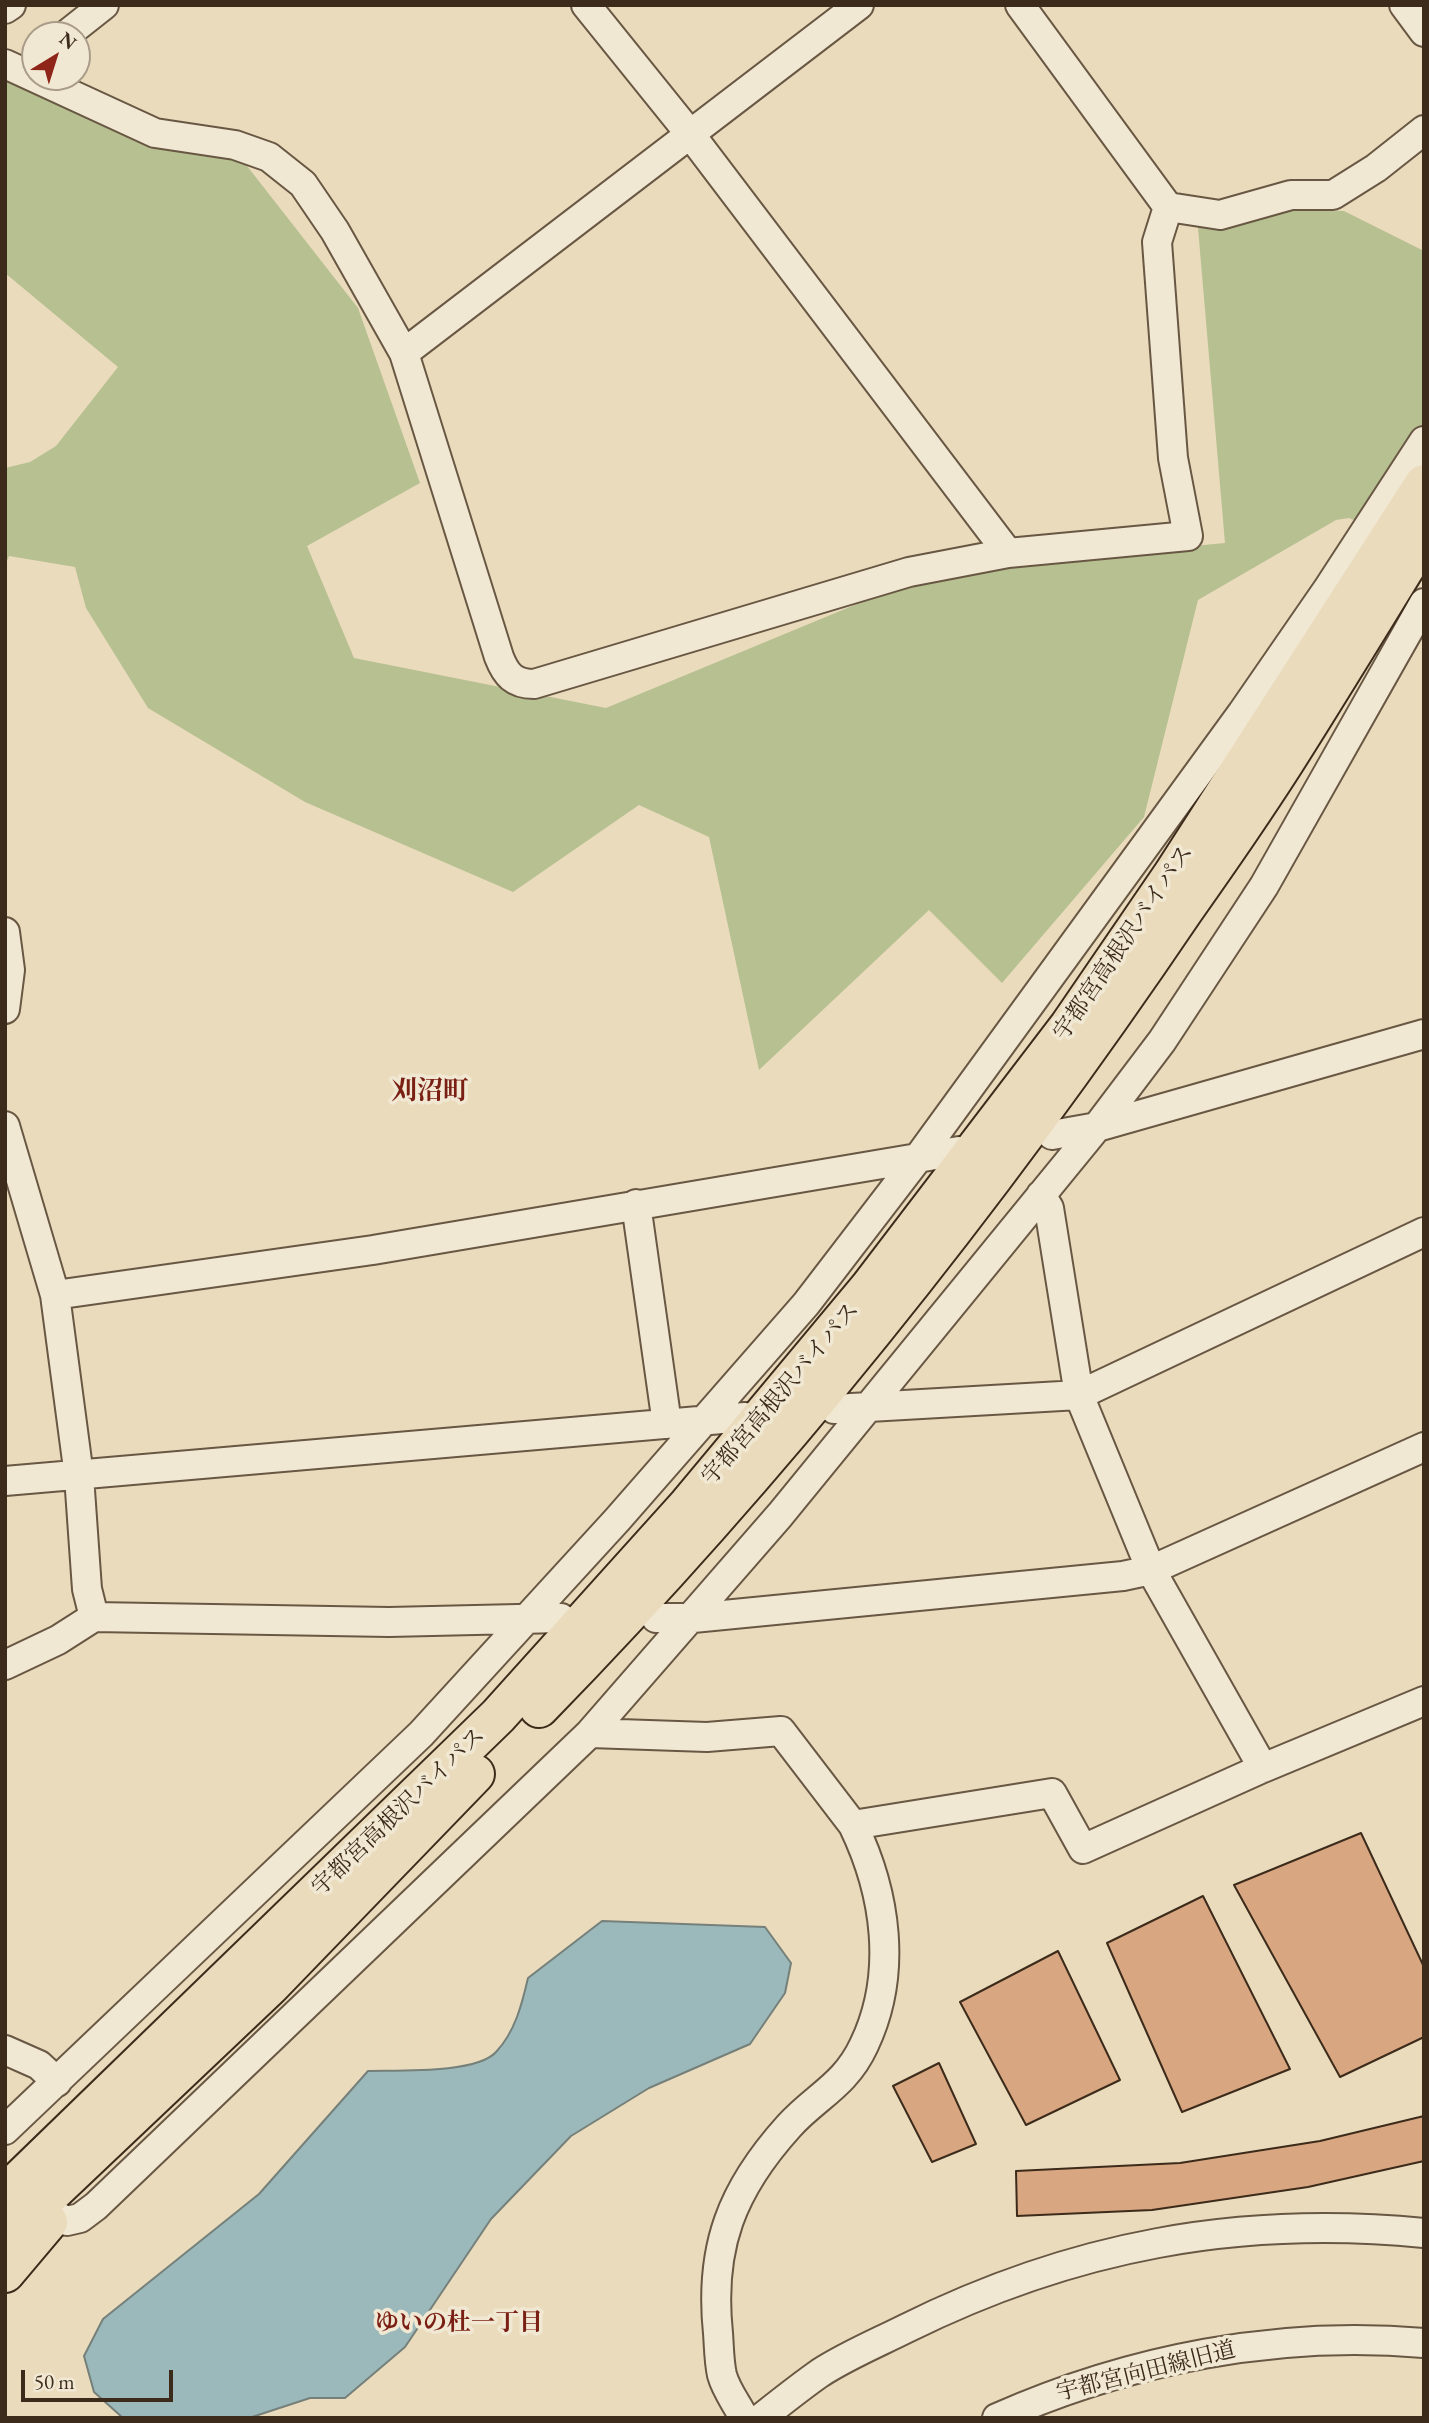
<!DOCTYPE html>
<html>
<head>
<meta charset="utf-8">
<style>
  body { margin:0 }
  #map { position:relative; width:1429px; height:2423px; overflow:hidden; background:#eadbbc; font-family:"EB Garamond",serif }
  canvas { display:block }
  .frame { position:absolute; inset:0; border:7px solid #3c2b1b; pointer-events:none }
  .north { position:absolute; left:21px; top:21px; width:70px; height:70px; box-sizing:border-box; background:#f1e8d3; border:2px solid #a99c89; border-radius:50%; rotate:38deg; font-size:19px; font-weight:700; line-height:28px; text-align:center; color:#3c2b1b }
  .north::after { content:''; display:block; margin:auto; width:24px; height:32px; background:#8f2418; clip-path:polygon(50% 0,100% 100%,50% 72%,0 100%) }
  .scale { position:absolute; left:21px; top:2370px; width:152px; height:32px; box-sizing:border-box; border:4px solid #3c2b1b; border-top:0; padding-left:9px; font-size:21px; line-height:24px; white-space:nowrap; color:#3c2b1b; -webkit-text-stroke:5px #f1e8d3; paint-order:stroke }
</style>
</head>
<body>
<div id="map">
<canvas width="1429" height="2423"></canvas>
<div class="frame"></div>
<div class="north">N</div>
<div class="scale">50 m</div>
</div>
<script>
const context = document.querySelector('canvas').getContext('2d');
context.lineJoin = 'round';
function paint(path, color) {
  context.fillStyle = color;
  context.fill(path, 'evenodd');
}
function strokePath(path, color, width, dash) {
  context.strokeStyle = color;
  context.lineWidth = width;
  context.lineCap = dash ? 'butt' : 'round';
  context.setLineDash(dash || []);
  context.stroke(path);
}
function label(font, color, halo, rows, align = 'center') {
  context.font = font + ' "EB Garamond","Noto Serif JP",serif';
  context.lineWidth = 7;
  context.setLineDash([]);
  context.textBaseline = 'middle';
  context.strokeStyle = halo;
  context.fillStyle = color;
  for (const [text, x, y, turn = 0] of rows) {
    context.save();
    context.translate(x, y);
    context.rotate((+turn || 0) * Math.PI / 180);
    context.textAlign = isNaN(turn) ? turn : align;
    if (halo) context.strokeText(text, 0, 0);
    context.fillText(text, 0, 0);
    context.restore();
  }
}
paint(new Path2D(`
  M5,80L43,98L151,140L240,157L358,308L420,483L307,546L354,658L606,708L939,570L1225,543L1198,228L1206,206L1344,211L1424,251V549L1349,518L1336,520L1198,600L1144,817L1002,983L929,910L759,1070L709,837L639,805L513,892L305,802L148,708L86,608L75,567L9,556L5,566V468L30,462L56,446L118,367L5,273Z`), '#b7c091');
const water = new Path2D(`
  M602,1921L765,1927L791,1963L785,1993L750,2044L649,2088L571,2136L491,2219L405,2347L345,2398H310L249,2418H123L94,2392L84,2356L103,2319L259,2194L368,2071C397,2070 476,2074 496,2052C515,2032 522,2004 528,1978Z`);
paint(water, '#9bb9ba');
strokePath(water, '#75807a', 2);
const building = new Path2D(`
  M1361,1833L1424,1967V2037L1340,2077L1234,1885Z
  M1203,1896L1290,2069L1182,2112L1107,1943Z
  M1058,1951L1120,2080L1026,2125L960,2002Z
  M939,2063L976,2144L932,2162L893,2086Z
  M1424,2116V2161L1308,2187L1152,2210L1017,2216L1016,2171L1180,2163L1320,2141Z`);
paint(building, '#d8a680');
strokePath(building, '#3c2b1b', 2);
const minor = new Path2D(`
  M586,5L690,134L1008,553
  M1020,5L1168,207
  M1404,5L1424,32
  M5,9L11,5
  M66,35L104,5
  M5,64L155,133L235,145L269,157L303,184L335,231L404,353L499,657C506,675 514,684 534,684L909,572L1008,553L1188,536L1173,458L1157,242L1168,207L1220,215L1291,195H1333L1376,168L1424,130
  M404,353L859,5
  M5,932L10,970L5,1009
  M5,1126L55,1295L79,1476L87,1589L94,1617
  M1052,1135L1097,1127L1424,1034
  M1041,1195L1049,1208L1079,1395L1151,1570L1263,1768
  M636,1204L667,1424
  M55,1295L373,1250L959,1151
  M834,1409L1079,1395L1424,1232
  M5,1481L745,1417
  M656,1618H693L1123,1576L1151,1570L1424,1447
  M5,1665L58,1640L94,1617L389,1622L561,1618
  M590,1733L707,1737L781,1731L853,1825L1052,1793L1083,1849L1263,1768L1424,1701
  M5,2050L39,2065L57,2082
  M5,2130L421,1734L617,1520L806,1304L918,1158L1242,713L1329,587L1424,441
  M55,2215L67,2221L80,2218L96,2206L590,1733L780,1515L1097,1127L1162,1041L1264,886L1424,603
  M744,2418C737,2404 726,2390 722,2375C719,2362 719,2346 718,2333C709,2247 732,2189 789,2126C816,2096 845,2086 864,2045C898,1974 886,1893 853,1825
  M761,2418C780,2403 800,2387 820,2373C846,2356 877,2343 905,2329C1072,2246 1238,2215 1424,2233
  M997,2418C1130,2359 1279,2330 1424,2343`);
const highway = new Path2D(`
  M539,1708C778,1463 992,1194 1184,910C1218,862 1252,813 1284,763C1331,689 1377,613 1424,537
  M5,2194L498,1716L688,1505L869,1288L1069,1026L1173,874L1424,484
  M5,2237L270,1986L475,1774
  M5,2273L48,2222`);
strokePath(minor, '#685743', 32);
strokePath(highway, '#3c2b1b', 42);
strokePath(minor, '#f1e8d3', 28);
strokePath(highway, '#eadbbc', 38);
label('23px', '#3c2b1b', '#f1e8d3', [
  ["宇都宮高根沢バイパス",1124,943,-56],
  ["宇都宮高根沢バイパス",781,1394,-50],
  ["宇都宮高根沢バイパス",399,1812,-44],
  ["宇都宮向田線旧道",1146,2372,-14]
]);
label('bold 24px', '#7a1f14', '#f1e8d3', [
  ["ゆいの杜一丁目",459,2323]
]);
label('bold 26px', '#7a1f14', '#f1e8d3', [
  ["刈沼町",430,1092]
]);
</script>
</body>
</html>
